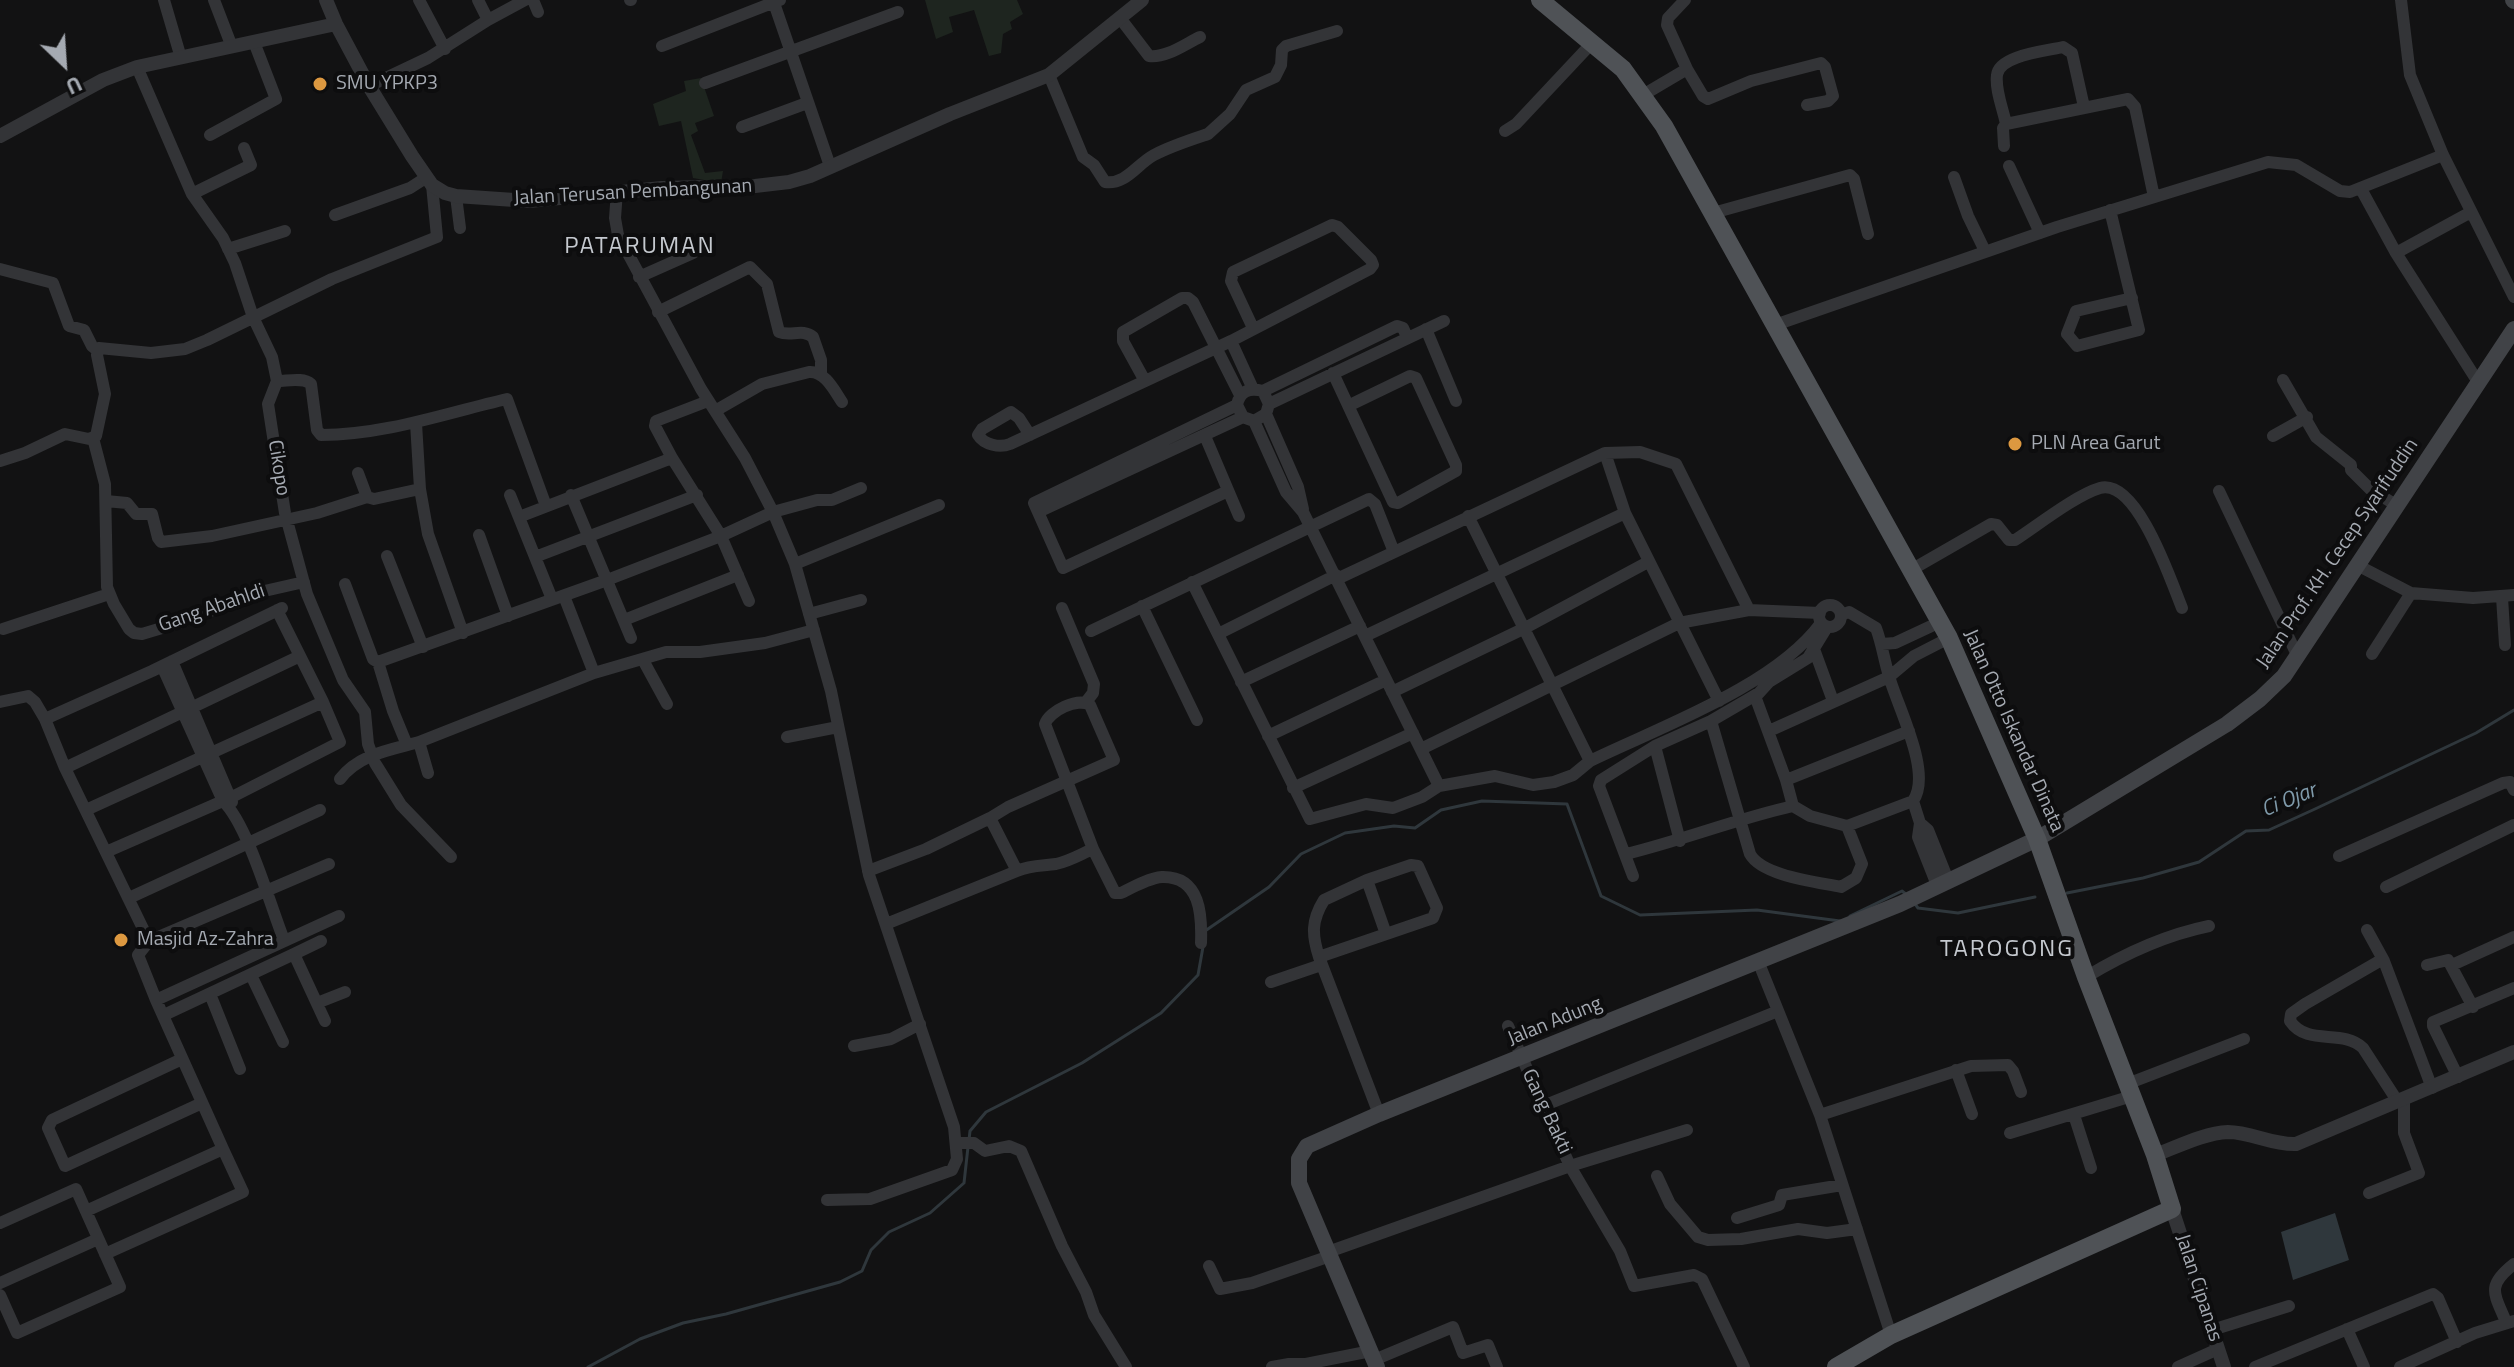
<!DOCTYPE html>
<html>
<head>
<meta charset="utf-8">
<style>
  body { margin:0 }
  #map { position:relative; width:2514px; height:1367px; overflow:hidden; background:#121213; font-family:"Titillium Web",sans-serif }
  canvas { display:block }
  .north { position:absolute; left:24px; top:24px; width:80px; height:80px; -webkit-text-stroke:6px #0d0d0e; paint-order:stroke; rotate:155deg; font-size:22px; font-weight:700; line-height:32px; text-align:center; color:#a5aab2 }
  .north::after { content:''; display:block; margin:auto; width:28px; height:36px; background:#a5aab2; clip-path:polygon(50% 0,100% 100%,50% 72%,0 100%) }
</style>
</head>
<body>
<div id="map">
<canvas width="2514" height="1367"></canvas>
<div class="north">U</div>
</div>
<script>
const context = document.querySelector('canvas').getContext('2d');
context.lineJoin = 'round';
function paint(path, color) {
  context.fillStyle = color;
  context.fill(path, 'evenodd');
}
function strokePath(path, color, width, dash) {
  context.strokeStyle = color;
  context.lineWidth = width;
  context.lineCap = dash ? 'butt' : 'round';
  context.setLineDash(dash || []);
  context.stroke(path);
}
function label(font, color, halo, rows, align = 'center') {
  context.font = font + ' "Titillium Web",sans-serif';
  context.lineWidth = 8;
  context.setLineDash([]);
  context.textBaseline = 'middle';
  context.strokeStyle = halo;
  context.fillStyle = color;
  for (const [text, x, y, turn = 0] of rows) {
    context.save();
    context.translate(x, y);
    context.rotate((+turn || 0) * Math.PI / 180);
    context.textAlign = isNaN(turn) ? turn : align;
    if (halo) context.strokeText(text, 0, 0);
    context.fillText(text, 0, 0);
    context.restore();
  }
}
paint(new Path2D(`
  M925,0H1017L1023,14L1010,22L1012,29L1003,34L1001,53L989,56L974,10L949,17L953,32L936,39Z
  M701,78L714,116L695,123L698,131L691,135L705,173L723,171L721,183L693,178L681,121L659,126L653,104L686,91L684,81Z`), '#1e251f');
paint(new Path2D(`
  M2335,1213L2349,1260L2293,1280L2281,1232Z`), '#2f373c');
strokePath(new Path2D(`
  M2067,893L2143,878L2199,862L2246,831L2269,830L2315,809L2476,733L2514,710
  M1915,904L1918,908L1958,913L2035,897
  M1850,916L1902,891L1907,895
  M1205,931L1269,887L1301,854L1345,833L1394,826L1415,828L1441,810L1482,801L1567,804L1601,896L1640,915L1757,910L1840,921
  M969,1140L970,1131L986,1112L1082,1063L1161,1013L1198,975L1203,947
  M588,1367L640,1339L683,1323L726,1314L840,1282L862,1271L871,1250L889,1232L930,1213L964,1183L968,1147`), '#2f373c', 3);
strokePath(new Path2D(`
  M164,0L181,58
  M214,0L232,47
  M419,0L445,49
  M478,0L488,20
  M533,0L538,12
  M630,0H631
  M773,0L830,166
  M2401,0L2410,75L2443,155L2514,297
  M1120,18L1149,56C1167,58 1185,44 1200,37
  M662,46L780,0
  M137,67L192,194L223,238L235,263L253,317L272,357L277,381L268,404L272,430L285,513L307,594L343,680L365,712L368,744L375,763L401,805L451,857
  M1687,69L1703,96L1708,99L1751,81L1821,63L1825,67L1833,96L1828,101L1807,105
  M1049,75L1083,157L1094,165L1105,182C1126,185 1137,164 1154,155C1171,146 1190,140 1208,134L1230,114L1246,90L1275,77L1281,65L1282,50L1286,46L1337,31
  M705,83L898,12
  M369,86L428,58L488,20L525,0
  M1643,95L1687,69L1667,25L1668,18L1685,0
  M2006,124C2003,109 1995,90 1997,75C1999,55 2047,51 2063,47L2072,53L2084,107
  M742,127L807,103
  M1505,131L1516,124L1592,43
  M210,135L276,99L254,42
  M2004,146L2003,128L2006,124L2128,99L2135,107L2154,197
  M2009,166L2040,233
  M1954,177L1968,216L1985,251
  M2361,189L2396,253L2478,382
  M617,191L615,218L618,235L701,389L745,458L773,512L795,564L831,691L869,875L954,1127L957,1159L952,1170L870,1199L827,1200
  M192,194L251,165L244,148
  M456,196L460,228
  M2110,210L2139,330L2077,346L2067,334L2076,311L2132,298
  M1713,213L1850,175L1854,179L1868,234
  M335,215L410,188L427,177
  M228,249L285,231
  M2396,253L2471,212
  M0,269L53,283L69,326L84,330L92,346L97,350
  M639,277L693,253
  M658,312L750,267L767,284L779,332C791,337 802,328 813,337L821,360V375
  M1775,325L2057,227L2268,162L2296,165L2340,191L2350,192L2443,155
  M1426,329L1456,401
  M1231,341L1253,389
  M1333,373L1393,502L1398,503L1456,471V465L1416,378L1410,376L1350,405
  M2283,380L2316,437L2351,465V470L2370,489L2396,505
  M277,381C288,381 303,377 311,384L317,430L321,435C385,435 446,413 507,399L546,506
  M1145,381L1123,341V332L1182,298H1188L1193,302L1240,395
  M1263,391L1397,326L1403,328L1407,337
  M708,401L656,421L655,426L672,458L721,536L749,601
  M1269,404L1444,321
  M715,411L762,384L809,372C825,371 834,390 842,402
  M1266,414L1298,487L1303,509
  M1254,421L1286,492L1303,512L1439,786L1495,776L1533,785L1554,782L1573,775L1590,761C1660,727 1775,686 1821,623
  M416,423L420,489
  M1030,435L1019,418L1011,412L982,429L978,435C984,445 1000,448 1010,444L1231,341L1370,269L1373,265L1371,260L1338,227L1332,225L1233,272L1231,281L1253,328
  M1205,436L1239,516
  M2273,436L2307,417
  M93,438L105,484L107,587L114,604L129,629L134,633L142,634L182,622L260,592L304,582
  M1605,453L1640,452L1676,464L1749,610
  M0,461L25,453L65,434L89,439L96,436L105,394L97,355L99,348L151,353L185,349L207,340L332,279L437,237L432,185
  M358,473L367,497L374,499L420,489L428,534L463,633
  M1228,491L1063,568L1034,503L1237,405C1240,390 1250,388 1263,391L1269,404L1266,414L1254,421L1243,417L1237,405
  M2219,491L2298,657
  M510,495L552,599
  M571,495L631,638
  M106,501L127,503L136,514H152L158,538L161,542L212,536L317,513L367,497
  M1038,512L1243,417
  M1468,516L1590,761
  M519,517L672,458
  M479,535L508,616
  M387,556L423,647
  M535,557L697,495
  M795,564L939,505
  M2357,565L2411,593L2473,598L2514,595
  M1911,570L1991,524L1997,525L2009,540H2015C2038,525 2076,495 2100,488C2137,478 2171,581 2182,608
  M1337,579L1605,453L1625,513L1719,701
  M1192,582L1310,819L1366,804L1393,808L1422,797L1439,786
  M345,584L373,659L378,662L607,580L721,536L773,512L817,500H832L861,488
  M2502,597L2505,645
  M1819 616a11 11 0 1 1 22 0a11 11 0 1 1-22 0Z
  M1142,606L1197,720
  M1062,608L1094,684L1093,693L1086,702
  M809,614L861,600
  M1841,615L1849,612L1876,628C1882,644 1884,660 1889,676C1897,706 1933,773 1913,801L1920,823L1918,837L1937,885
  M624,620L738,575
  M3,629L109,594
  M1091,631L1369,499L1375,504L1394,552
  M1218,634L1336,575
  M1365,636L1625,513
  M1882,644L1895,643L1940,622
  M1814,649L1833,701
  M2372,654L2411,593
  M643,660L667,704
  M172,661L232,802
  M378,662L393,711L407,745
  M162,666L223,801C248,825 270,905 284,940
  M594,673L666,652H700L765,643L814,630
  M1241,682L1360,626
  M1392,692L1525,628L1648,562
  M1755,696L1786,780L1793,806L1810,816L1847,826
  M0,702L28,696L35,702L45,719L152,671L282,608
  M45,719L65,768L149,941L138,955L156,1000L339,916
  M1711,721L1750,854C1762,876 1817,882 1841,887L1856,878L1862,864L1847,826L1913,801
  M1769,731L1889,677L1914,656L1949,638
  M1268,736L1386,680
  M787,737L838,727
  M1655,746L1680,841
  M1421,749L1679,623L1749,610L1820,613
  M65,768L300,656
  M428,773L419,742L594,673L564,596
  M340,779C359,754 390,750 419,742
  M1786,780L1909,731
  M1293,788L1413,733
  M86,810L323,702
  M1920,823L1928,830L1948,880
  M1093,849L1115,893H1121C1133,887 1149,878 1162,877C1201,876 1202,916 1201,943
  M106,852L232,797L340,742L323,702L277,610
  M1626,854C1683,840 1736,819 1793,806
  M2339,856L2503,783L2510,782L2514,790
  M868,871L926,849L990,818
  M1633,876L1599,786L1601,780L1655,746L1711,721L1759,693L1769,682L1808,658L1827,627
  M1367,880L1386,934
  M2386,887L2514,825
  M129,898L320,810
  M886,924L1017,871C1031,865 1042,866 1056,864C1070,861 1081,854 1093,849L1045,724C1049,711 1078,697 1090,705L1114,760L1008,807L990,818L1017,871
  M2367,930L2384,961L2432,1088
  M149,941L329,864
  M294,954L321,941
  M1319,957C1312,935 1311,921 1324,900L1367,880L1411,865L1418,866L1437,908L1433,918L1319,957L1379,1114
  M2383,959L2305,1004L2291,1014L2290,1021C2308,1047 2342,1028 2363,1048L2398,1102
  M1758,961L1820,1115L1891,1335
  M2427,965L2448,960L2473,1007
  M2452,965L2514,937
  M251,975L283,1042
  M2086,977C2124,954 2165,935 2209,926
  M1271,982L1321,965
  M210,994L240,1069
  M317,1003L345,992
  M164,1015L294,954L325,1021
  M1508,1026L1570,1166L1620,1251L1634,1286L1694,1275L1702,1279L1744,1367
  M854,1046L891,1039L920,1024
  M182,1059L52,1120L48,1128L65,1166L202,1103
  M1956,1070L1972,1114
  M2458,1077L2433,1026V1022L2514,988
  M2127,1084L2244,1039
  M1543,1106L1778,1011
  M1820,1115L1971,1066L2008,1065L2013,1071L2021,1092
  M2074,1115L2091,1168
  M2010,1133L2132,1096
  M956,1143H974L985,1151L1009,1146L1021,1151L1062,1246L1086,1292L1094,1315L1126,1367
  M1657,1176L1670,1204L1698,1237L1708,1240L1741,1239L1798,1229L1827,1233L1857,1229
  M2369,1193L2419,1173L2404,1133V1099
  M86,1211L223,1149L156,1000
  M1737,1218L1779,1205L1782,1195L1842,1185
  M0,1223L76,1189L120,1287L17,1333L0,1295
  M1328,1252L1570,1166L1687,1130
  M105,1254L243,1192L223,1149
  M1209,1266L1220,1289L1252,1283L1330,1256
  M0,1283L98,1239
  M2506,1322C2494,1293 2486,1286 2514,1264
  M2347,1329L2364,1367
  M2212,1330L2289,1306
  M1374,1360L1453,1327L1463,1353L1488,1345L1497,1367
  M1272,1367L1289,1364H1306L1371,1351
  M2178,1367L2218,1349
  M2255,1367L2433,1294L2438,1298L2457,1342
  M2400,1367L2475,1333L2514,1321`), '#333437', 12);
strokePath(new Path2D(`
  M326,0L336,24L369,86L412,156L432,185L445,193L456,196L529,201L662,188L755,186L789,182L810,176L950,114L1049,75L1142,0
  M0,136L103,80L137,67L336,24
  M2155,1155C2177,1147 2204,1133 2228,1132C2251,1132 2272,1145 2296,1144L2514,1052
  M2172,1209L2224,1367`), '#333437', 14);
strokePath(new Path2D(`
  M2513,0L2514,1
  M1377,1367L1299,1183V1159L1307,1146L1379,1114L1900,904L2037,839L2227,724L2260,699L2284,676L2514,329`), '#414347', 16);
strokePath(new Path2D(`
  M1540,0L1623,69L1664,126L1949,638L2037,839L2086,977L2155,1155L2172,1209L1891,1335L1836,1367`), '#4f5256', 18);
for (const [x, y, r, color] of [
  [320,84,8,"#dc9840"],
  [2015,444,8,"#dc9840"],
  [121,940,8,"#dc9840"]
]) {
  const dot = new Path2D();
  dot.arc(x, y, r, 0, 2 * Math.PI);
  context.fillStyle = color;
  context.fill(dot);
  strokePath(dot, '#0d0d0e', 3);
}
label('20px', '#a5aab2', '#0d0d0e', [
  ["SMU YPKP3",336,84],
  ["PLN Area Garut",2031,444],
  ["Masjid Az-Zahra",137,940]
], 'left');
label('20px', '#a5aab2', '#0d0d0e', [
  ["Jalan Terusan Pembangunan",633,193,-3],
  ["Cikopo",278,468,81],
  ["Jalan Prof. KH. Cecep Syarifuddin",2338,554,-56],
  ["Gang Abahldi",212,609,-19],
  ["Jalan Otto Iskandar Dinata",2013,731,66],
  ["Jalan Adung",1555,1022,-22],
  ["Gang Bakti",1546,1112,65],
  ["Jalan Cipanas",2198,1288,72]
]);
label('italic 22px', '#7f9aaa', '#0d0d0e', [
  ["Ci Ojar",2289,801,-22]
]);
context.letterSpacing = '2px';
label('24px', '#c5c9cf', '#0d0d0e', [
  ["PATARUMAN",640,247],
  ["TAROGONG",2007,950]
]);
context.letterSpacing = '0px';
</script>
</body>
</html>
